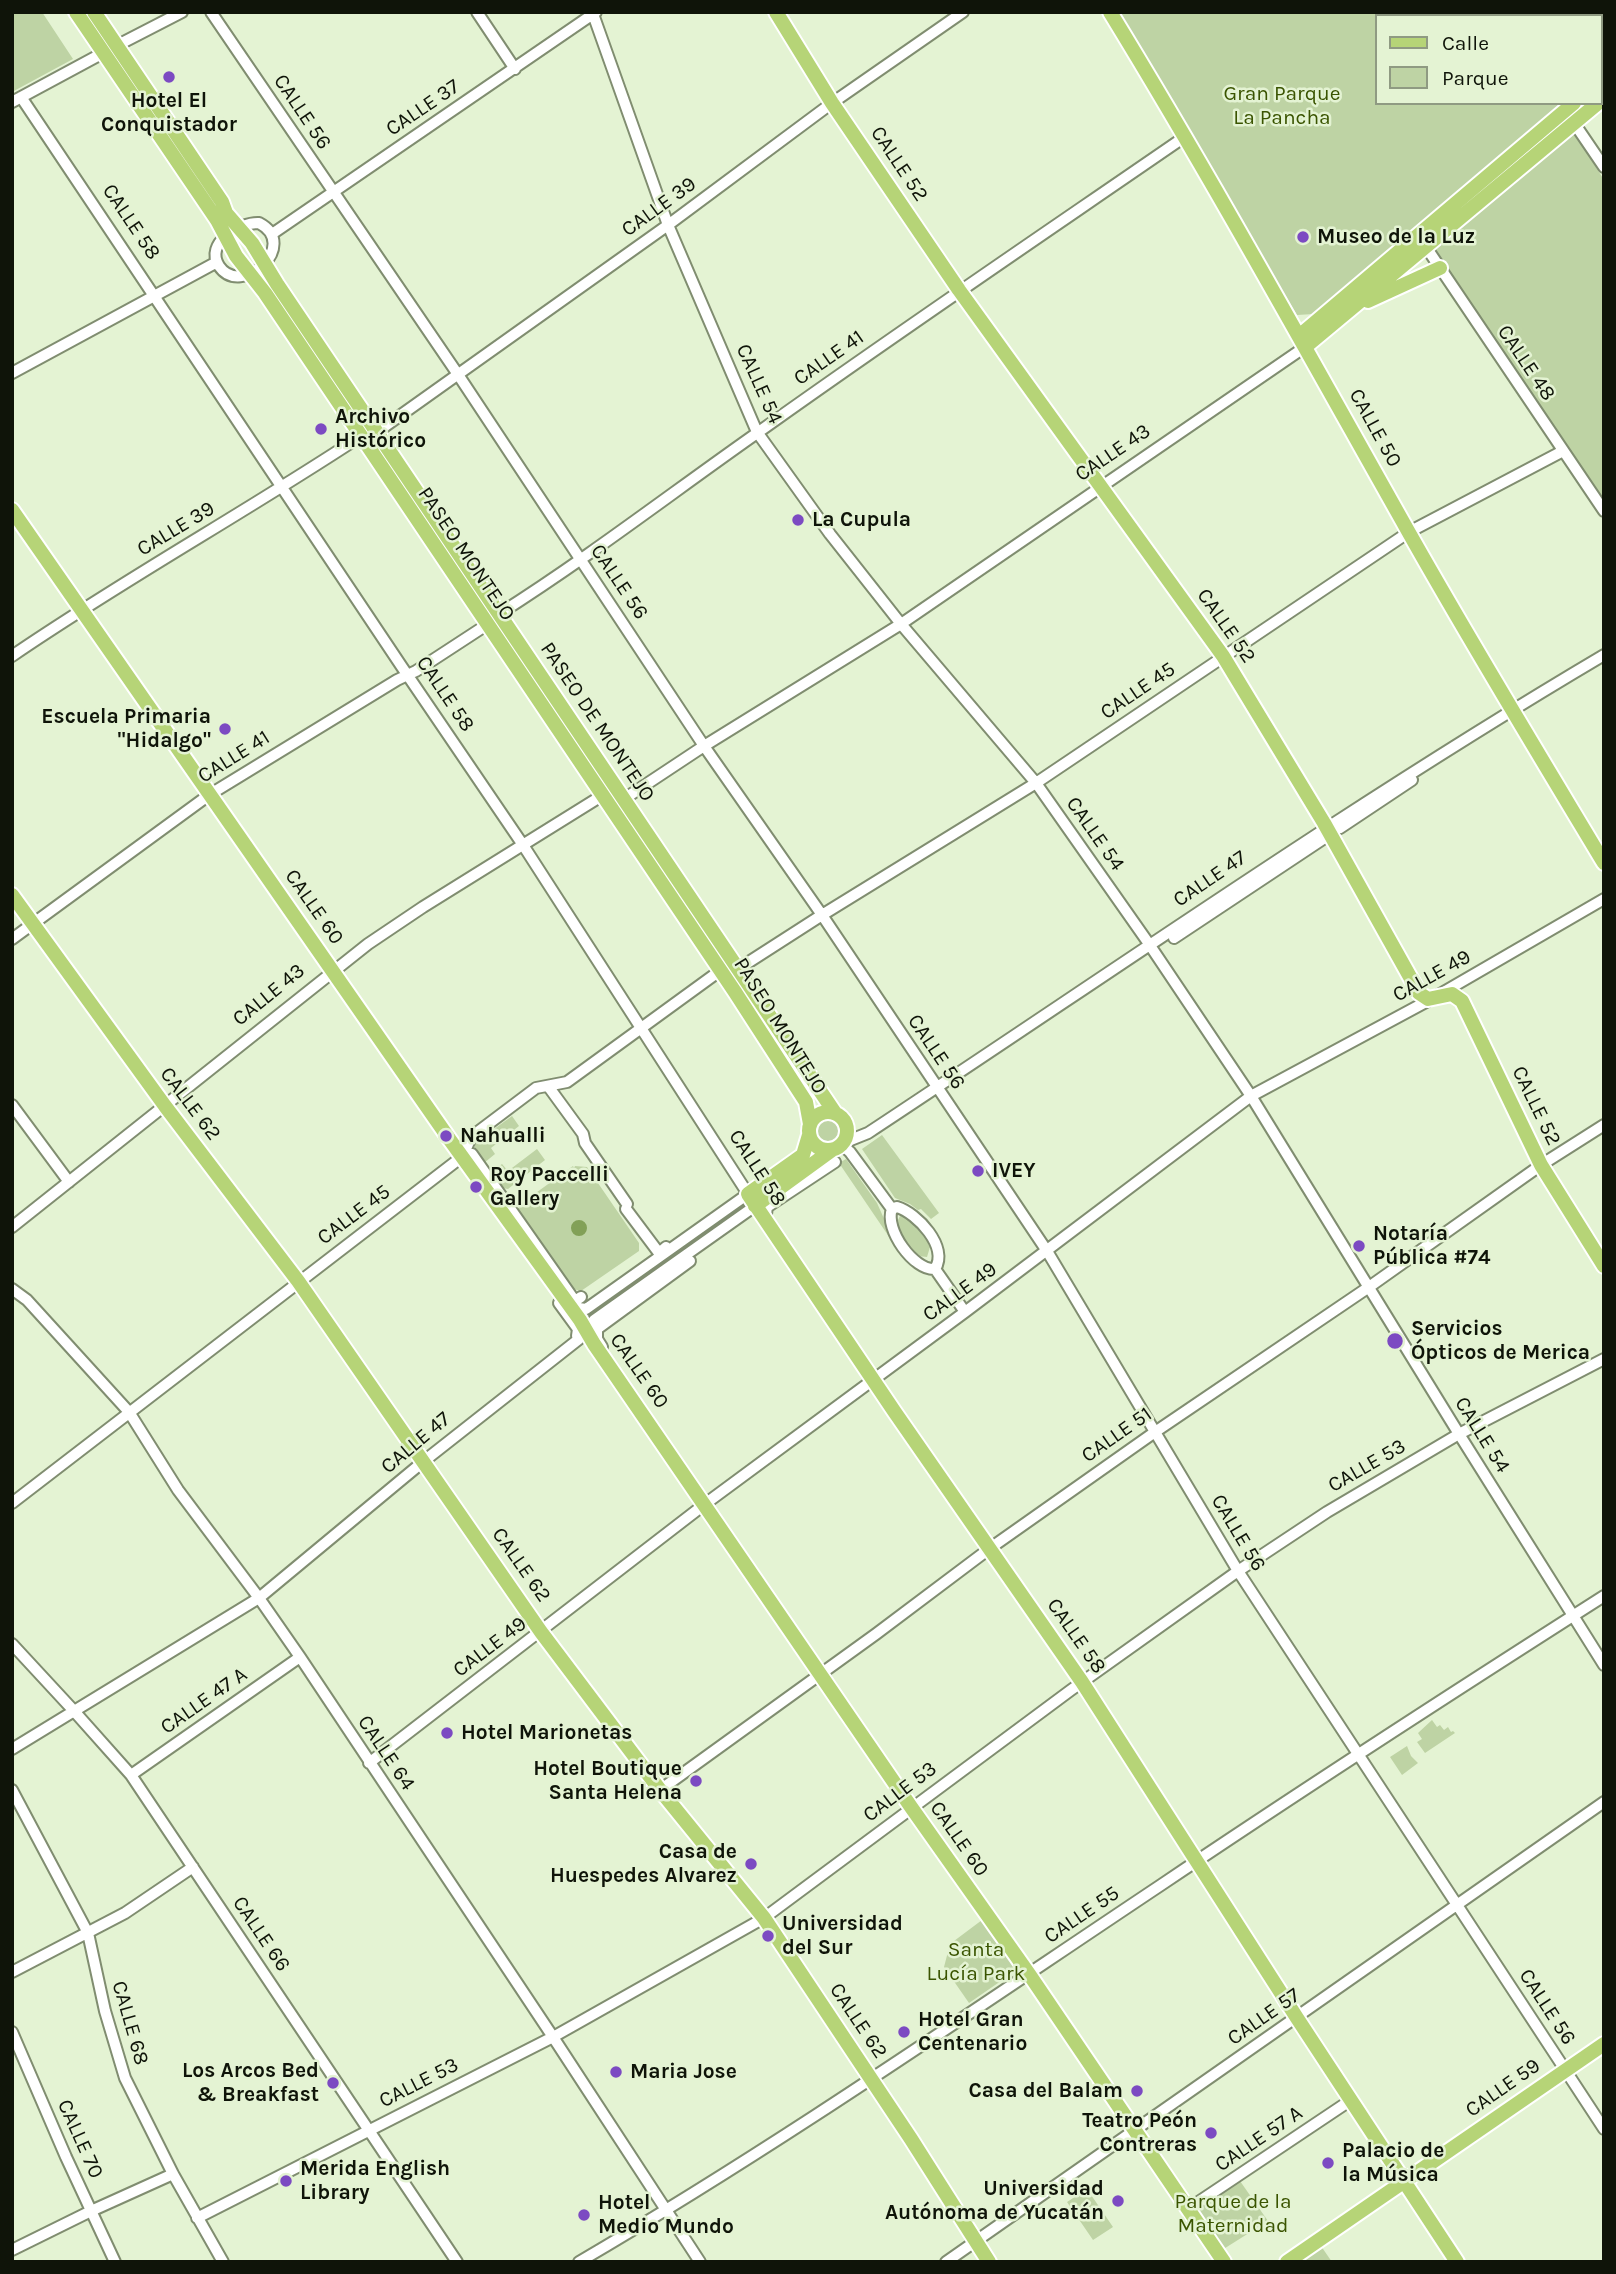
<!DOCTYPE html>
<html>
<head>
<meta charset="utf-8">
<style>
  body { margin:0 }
  #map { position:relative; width:1616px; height:2274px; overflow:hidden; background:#e4f3d3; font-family:Karla,sans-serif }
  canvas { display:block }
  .frame { position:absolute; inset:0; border:14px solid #0f1409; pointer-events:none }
  .legend { position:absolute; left:1375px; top:14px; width:228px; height:91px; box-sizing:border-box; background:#e4f3d3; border:2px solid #8f9a82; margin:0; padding:9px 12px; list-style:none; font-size:21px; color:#0f1409 }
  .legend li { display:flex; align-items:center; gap:14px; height:35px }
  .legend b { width:35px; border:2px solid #8f9a82 }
</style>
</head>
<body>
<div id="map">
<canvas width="1616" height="2274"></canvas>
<div class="frame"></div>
<ul class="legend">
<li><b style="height:9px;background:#b6d477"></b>Calle</li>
<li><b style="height:19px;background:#bed3a4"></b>Parque</li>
</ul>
</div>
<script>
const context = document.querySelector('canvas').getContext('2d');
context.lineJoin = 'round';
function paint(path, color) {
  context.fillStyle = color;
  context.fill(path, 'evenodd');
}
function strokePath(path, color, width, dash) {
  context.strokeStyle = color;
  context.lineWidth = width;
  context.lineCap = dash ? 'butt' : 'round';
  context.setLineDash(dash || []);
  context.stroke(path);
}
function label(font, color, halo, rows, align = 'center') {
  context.font = font + ' Karla,sans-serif';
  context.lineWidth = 5;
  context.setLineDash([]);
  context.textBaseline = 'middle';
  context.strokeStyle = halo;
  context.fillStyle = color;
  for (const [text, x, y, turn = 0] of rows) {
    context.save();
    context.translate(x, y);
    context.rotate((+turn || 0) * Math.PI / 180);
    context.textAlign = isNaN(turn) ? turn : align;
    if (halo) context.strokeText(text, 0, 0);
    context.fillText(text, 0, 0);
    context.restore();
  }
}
paint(new Path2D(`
  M12,12H42L73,59L12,92Z
  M1117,12H1604V71L1600,74V16H1376V103H1565L1559,108L1604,180V502L1417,228L1314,314L1297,315Z
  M512,1116L519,1126L491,1148L495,1154L484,1163L475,1150V1143Z
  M814 1131a13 13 0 1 1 26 0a13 13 0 1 1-26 0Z
  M882,1135L939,1213L931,1219L921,1209L918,1210L910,1204L895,1198L862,1149Z
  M537,1149L545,1160L508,1189L502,1188L491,1172L502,1164L508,1171Z
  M846,1159L877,1203L898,1250L839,1163Z
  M573,1166L574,1168L575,1166L587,1167L639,1243V1251L581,1291L573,1289L518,1211L519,1205L532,1196L534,1199L538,1195H533Z
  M900,1216C915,1217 924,1234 930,1247L927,1257L918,1256L899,1233L897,1222Z
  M1432,1720L1437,1727L1440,1725L1444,1730L1448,1727L1451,1732L1453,1731L1455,1733L1425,1753L1417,1742L1422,1739L1418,1733Z
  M1407,1746L1411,1756L1418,1763L1402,1775L1390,1757Z
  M982,1920L1015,1967L1014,1972L969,2003L944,1967L950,1944Z
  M1240,2181L1268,2221L1222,2250L1196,2211Z
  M1087,2189L1113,2227L1093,2240L1067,2202Z
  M1321,2246L1332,2262H1299C1306,2256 1313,2254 1321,2249Z`), '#bed3a4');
paint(new Path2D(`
  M1511,12H1576L1575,16H1512Z
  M571 1228a8 8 0 1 1 16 0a8 8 0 1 1-16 0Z`), '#82a057');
const minor = new Path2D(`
  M211,12L457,373L704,746L822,915L1047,1251L1238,1571L1604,2129
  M477,12L515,69
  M593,14L668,225L757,432L830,534L901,624L1036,783L1147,941L1251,1096L1459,1434L1604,1665
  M116,46L182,12
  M21,97L402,667L523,845L748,1194L586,1309L571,1307
  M12,102L103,53
  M1570,117L1604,167
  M259,223C301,245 241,299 219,266C204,243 240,222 259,223Z
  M272,234L596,12
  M1422,241L1604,511
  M12,373L217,262
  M377,432L668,225L832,103L963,12
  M499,614C589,557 673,492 760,431C900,331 1042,235 1183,138
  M12,656C126,578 246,512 361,436
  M624,799L704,746L901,624L1305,347
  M1340,828L1412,780
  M1174,938L1323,839
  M12,939L209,795L397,680L416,671L488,624
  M738,969L822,915L1036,783L1409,532L1563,451
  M548,1086L583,1134L585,1143L627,1204
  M12,1105L69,1182
  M843,1143L868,1133C1112,972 1352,804 1604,655
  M841,1144L850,1152L892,1209C884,1229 914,1271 935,1269L965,1312
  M472,1154L575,1301L581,1297
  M626,1209L659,1253L666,1247
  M892,1209L897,1207C917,1213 949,1247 935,1269
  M766,1214L767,1207L835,1162
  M12,1227L368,944L423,907L603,795
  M12,1289L27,1300L129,1412L178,1490L259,1598L300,1657L553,2037L700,2262
  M559,1303L578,1329L577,1336
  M602,1347L597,1339V1329L690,1261
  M12,1503L463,1156L471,1137L536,1088L567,1082L721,970
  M12,1644L74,1711L131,1775L457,2262
  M12,1749L259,1598L424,1461L579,1339L594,1320L755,1206
  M369,1763L705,1504L965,1312L1251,1096L1435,997L1604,899
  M131,1775L300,1657
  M12,1790L88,1933L105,2011L125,2078L173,2174L223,2262
  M660,1790L876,1634L989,1549L1155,1432L1369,1287L1541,1165L1604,1125
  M12,1972L125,1913L193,1867
  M12,2032L66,2157L115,2262
  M1188,2209L1351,2100
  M197,2218L553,2037L764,1918L1071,1690L1238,1571L1327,1512L1459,1434L1604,1359
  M12,2250L91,2211L173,2174
  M579,2262C779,2145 969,2013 1161,1885C1308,1786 1455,1691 1604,1596
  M946,2262L1604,1802`);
const major = new Path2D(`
  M76,12L217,220L236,256L265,293L735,992L806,1102L810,1124
  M94,12L222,202L226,213L252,243L277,284L835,1113
  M776,12L832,103L959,290L1223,656L1324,823L1419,993L1428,999L1452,994L1462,1001L1541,1165L1604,1266
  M1110,12C1214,182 1310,357 1408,531C1471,643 1538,753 1604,863
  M1600,81L1604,78
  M1368,301L1440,268
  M1299,336L1574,103
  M1305,347L1598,103
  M12,510L450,1140L580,1320L594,1344L911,1807L1029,1974L1224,2262
  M12,895L165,1106L298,1281L541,1632L660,1790L764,1918L911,2139L989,2262
  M809 1131a19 19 0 1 1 38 0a19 19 0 1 1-38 0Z
  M809,1135L803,1155L748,1194L894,1411L1082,1682L1297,2018L1457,2262
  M755,1206L832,1150
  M1287,2262L1604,2044`);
strokePath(minor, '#808d70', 14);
strokePath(major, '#fff', 18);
strokePath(minor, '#fff', 10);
strokePath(major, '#b6d477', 14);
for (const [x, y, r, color] of [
  [169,77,7,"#7c4ac2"],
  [1303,237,7,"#7c4ac2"],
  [321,429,7,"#7c4ac2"],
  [798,520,7,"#7c4ac2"],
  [225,729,7,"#7c4ac2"],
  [446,1136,7,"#7c4ac2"],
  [978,1171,7,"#7c4ac2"],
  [476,1187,7,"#7c4ac2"],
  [1359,1246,7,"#7c4ac2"],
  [1395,1341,9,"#7c4ac2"],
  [447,1733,7,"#7c4ac2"],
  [696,1781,7,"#7c4ac2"],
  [751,1864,7,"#7c4ac2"],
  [768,1936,7,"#7c4ac2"],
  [904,2032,7,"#7c4ac2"],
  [616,2072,7,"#7c4ac2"],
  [333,2083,7,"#7c4ac2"],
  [1137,2091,7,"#7c4ac2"],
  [1211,2133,7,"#7c4ac2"],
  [1328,2163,7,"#7c4ac2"],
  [286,2181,7,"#7c4ac2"],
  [1118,2201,7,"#7c4ac2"],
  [584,2215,7,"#7c4ac2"]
]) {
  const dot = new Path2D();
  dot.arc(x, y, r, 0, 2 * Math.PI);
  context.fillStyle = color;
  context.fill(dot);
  strokePath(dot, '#e4f3d3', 2.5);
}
label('21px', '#3a5400', '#e4f3d3', [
  ["Gran Parque",1282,94],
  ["La Pancha",1282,118],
  ["Santa",976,1950],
  ["Lucía Park",976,1974],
  ["Parque de la",1233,2202],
  ["Maternidad",1233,2226]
]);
label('bold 21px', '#0f1409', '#e4f3d3', [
  ["Hotel El",169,101,"center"],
  ["Conquistador",169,125,"center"],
  ["Museo de la Luz",1317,237],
  ["Archivo",335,417],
  ["Histórico",335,441],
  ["La Cupula",812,520],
  ["Escuela Primaria",211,717,"right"],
  ["\"Hidalgo\"",211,741,"right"],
  ["Nahualli",460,1136],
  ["IVEY",992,1171],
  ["Roy Paccelli",490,1175],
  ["Gallery",490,1199],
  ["Notaría",1373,1234],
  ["Pública #74",1373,1258],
  ["Servicios",1411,1329],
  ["Ópticos de Merica",1411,1353],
  ["Hotel Marionetas",461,1733],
  ["Hotel Boutique",682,1769,"right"],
  ["Santa Helena",682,1793,"right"],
  ["Casa de",737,1852,"right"],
  ["Huespedes Alvarez",737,1876,"right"],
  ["Universidad",782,1924],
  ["del Sur",782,1948],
  ["Hotel Gran",918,2020],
  ["Centenario",918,2044],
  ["Los Arcos Bed",319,2071,"right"],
  ["& Breakfast",319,2095,"right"],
  ["Maria Jose",630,2072],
  ["Casa del Balam",1123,2091,"right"],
  ["Teatro Peón",1197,2121,"right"],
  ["Contreras",1197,2145,"right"],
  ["Palacio de",1342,2151],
  ["la Música",1342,2175],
  ["Merida English",300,2169],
  ["Library",300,2193],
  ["Universidad",1104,2189,"right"],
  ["Autónoma de Yucatán",1104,2213,"right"],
  ["Hotel",598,2203],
  ["Medio Mundo",598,2227]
], 'left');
label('21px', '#0f1409', '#e4f3d3', [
  ["CALLE 37",423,108,-34],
  ["CALLE 56",302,112,56],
  ["CALLE 52",899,164,56],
  ["CALLE 39",659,207,-36],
  ["CALLE 58",131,222,56],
  ["CALLE 41",829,358,-35],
  ["CALLE 48",1526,363,56],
  ["CALLE 54",759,384,66],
  ["CALLE 50",1375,428,61],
  ["CALLE 43",1113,453,-34],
  ["CALLE 39",176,529,-31],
  ["PASEO MONTEJO",466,554,56],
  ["CALLE 56",619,582,56],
  ["CALLE 52",1226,626,55],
  ["CALLE 45",1138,691,-34],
  ["CALLE 58",445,694,56],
  ["PASEO DE MONTEJO",597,722,56],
  ["CALLE 41",234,757,-32],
  ["CALLE 54",1095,834,55],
  ["CALLE 47",1210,879,-34],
  ["CALLE 60",314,907,55],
  ["CALLE 49",1432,976,-29],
  ["CALLE 43",269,995,-39],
  ["PASEO MONTEJO",780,1026,58],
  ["CALLE 56",936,1052,56],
  ["CALLE 62",190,1104,53],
  ["CALLE 52",1536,1106,64],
  ["CALLE 58",757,1168,57],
  ["CALLE 45",354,1215,-37],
  ["CALLE 49",960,1292,-36],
  ["CALLE 60",639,1371,55],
  ["CALLE 51",1117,1435,-35],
  ["CALLE 54",1482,1435,58],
  ["CALLE 47",416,1443,-40],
  ["CALLE 53",1367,1466,-30],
  ["CALLE 56",1238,1533,59],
  ["CALLE 62",521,1565,55],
  ["CALLE 58",1076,1636,55],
  ["CALLE 49",490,1647,-37],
  ["CALLE 47 A",204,1701,-35],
  ["CALLE 64",386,1753,56],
  ["CALLE 53",900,1792,-37],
  ["CALLE 60",959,1839,55],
  ["CALLE 55",1082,1915,-34],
  ["CALLE 66",261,1934,56],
  ["CALLE 56",1547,2007,57],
  ["CALLE 57",1264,2017,-35],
  ["CALLE 62",858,2021,56],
  ["CALLE 68",130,2023,74],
  ["CALLE 53",419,2083,-27],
  ["CALLE 59",1503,2088,-35],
  ["CALLE 70",80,2139,66],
  ["CALLE 57 A",1259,2139,-34]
]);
</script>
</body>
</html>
